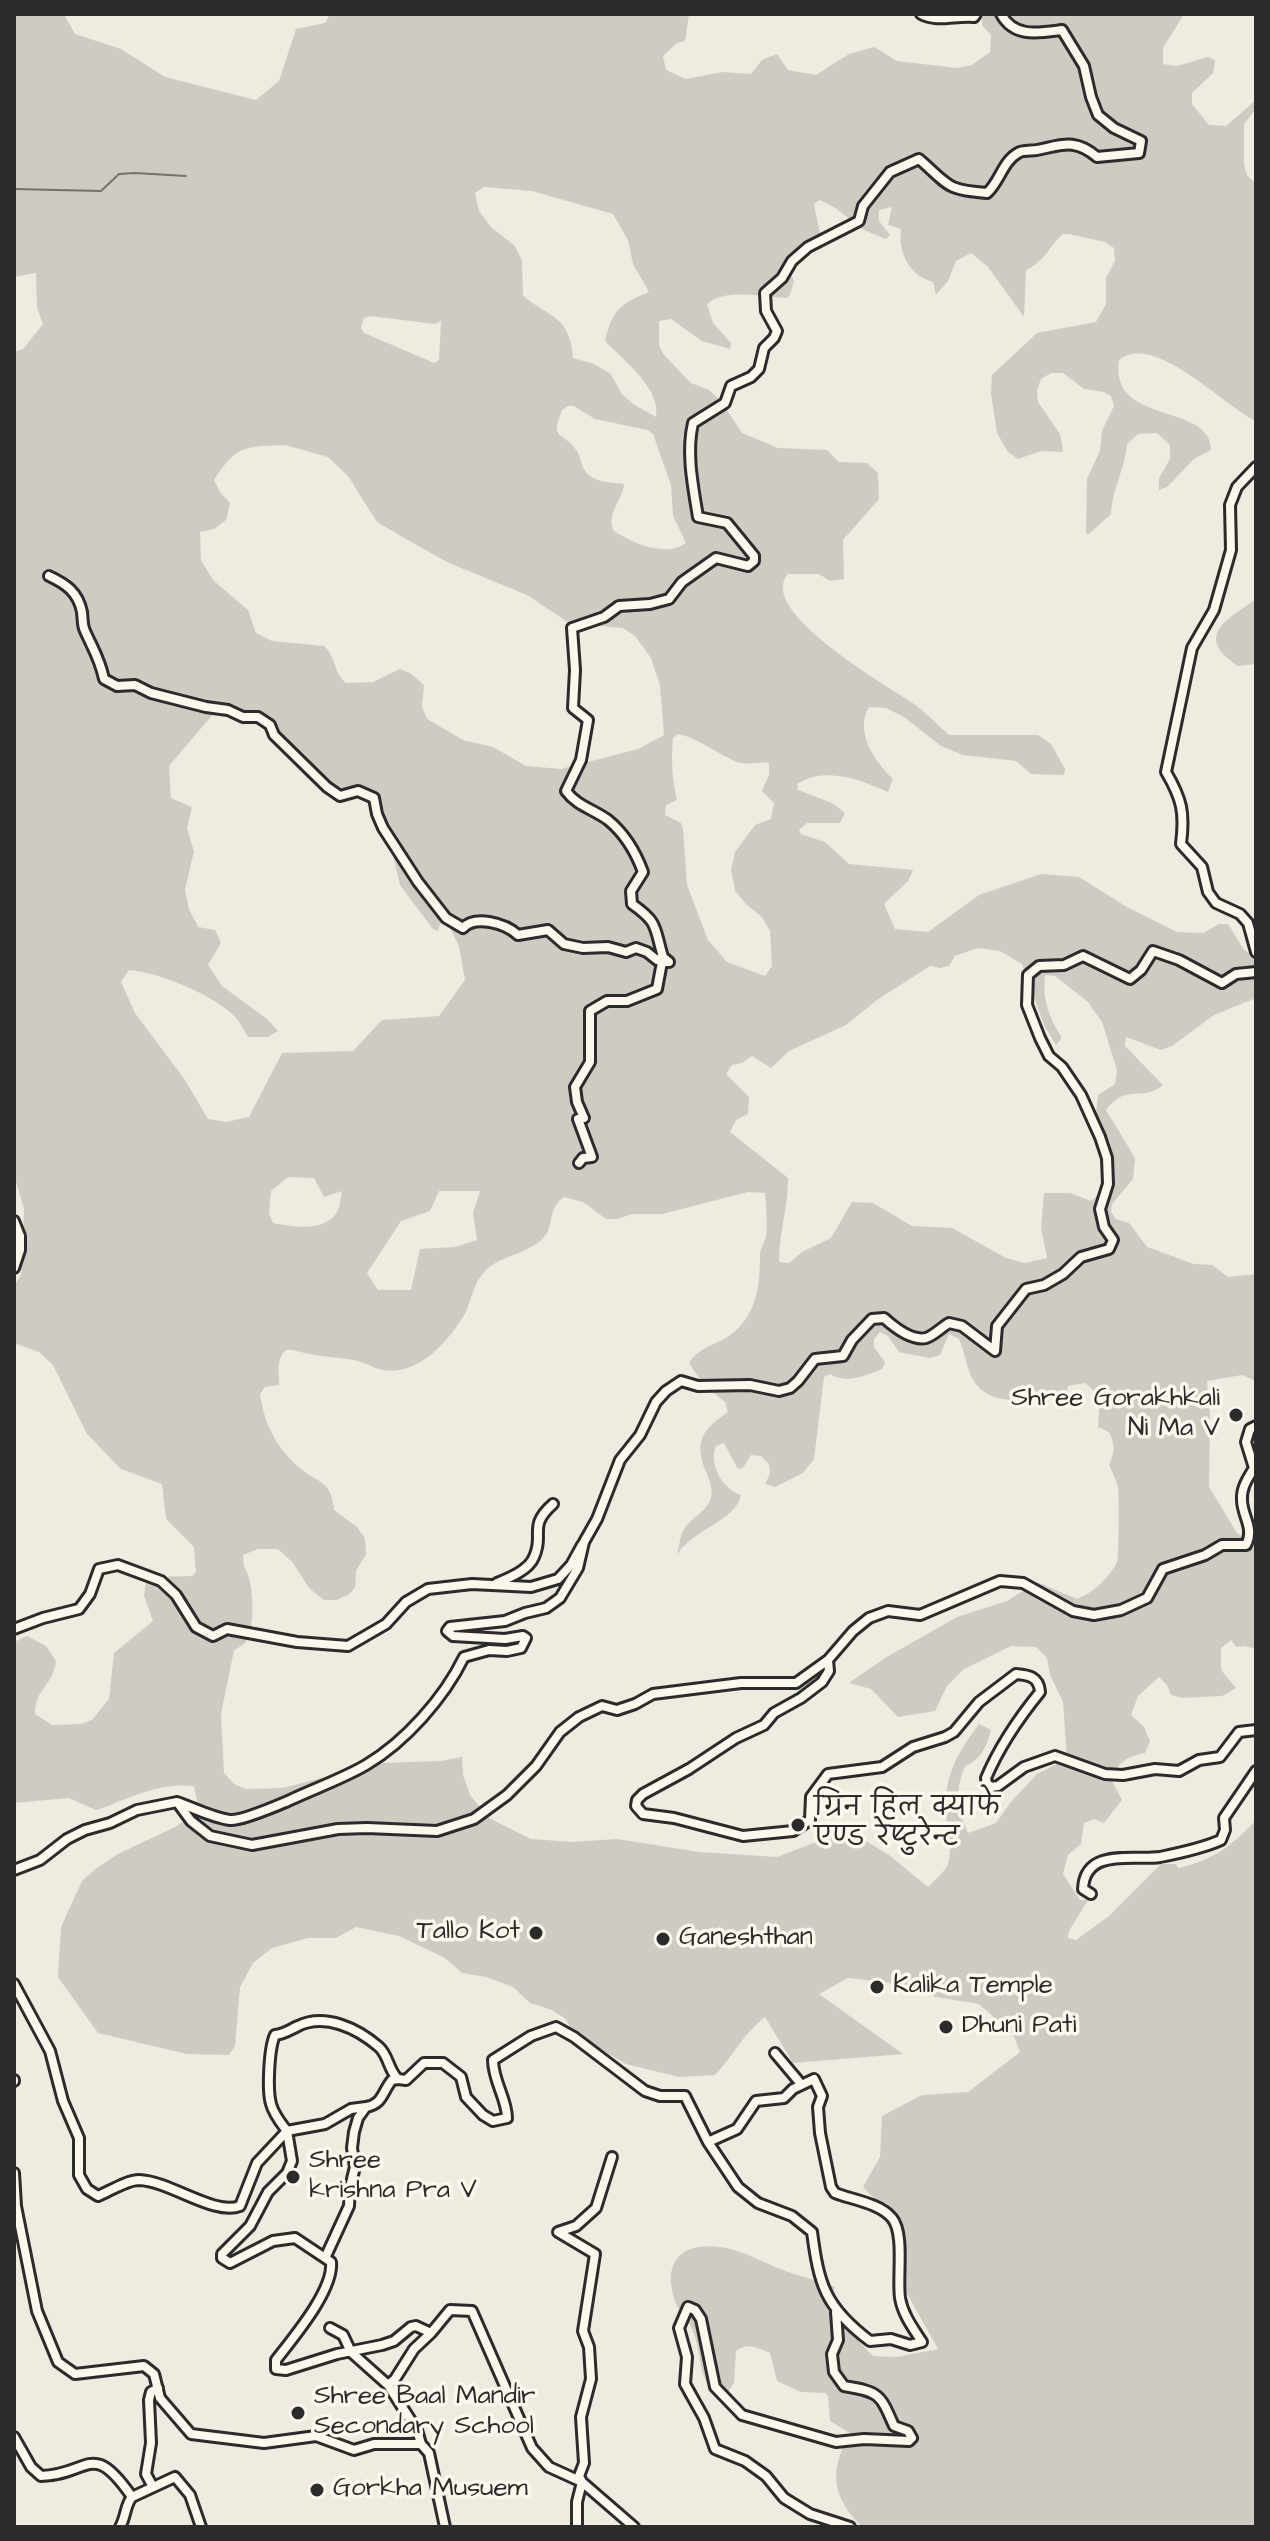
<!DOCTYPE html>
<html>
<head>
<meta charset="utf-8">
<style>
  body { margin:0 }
  #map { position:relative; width:1270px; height:2541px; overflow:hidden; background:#eeebe0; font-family:"Architects Daughter",sans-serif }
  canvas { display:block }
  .frame { position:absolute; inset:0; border:16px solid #2b2b2b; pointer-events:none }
</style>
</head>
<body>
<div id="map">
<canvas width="1270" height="2541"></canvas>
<div class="frame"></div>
</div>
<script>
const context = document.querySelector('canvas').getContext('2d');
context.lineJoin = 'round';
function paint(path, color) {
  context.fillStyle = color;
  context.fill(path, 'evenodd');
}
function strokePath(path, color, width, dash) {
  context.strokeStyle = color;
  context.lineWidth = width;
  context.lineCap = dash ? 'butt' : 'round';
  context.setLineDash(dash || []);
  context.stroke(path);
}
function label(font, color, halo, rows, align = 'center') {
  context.font = font + ' "Architects Daughter","Playpen Sans Deva",sans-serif';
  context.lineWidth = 7;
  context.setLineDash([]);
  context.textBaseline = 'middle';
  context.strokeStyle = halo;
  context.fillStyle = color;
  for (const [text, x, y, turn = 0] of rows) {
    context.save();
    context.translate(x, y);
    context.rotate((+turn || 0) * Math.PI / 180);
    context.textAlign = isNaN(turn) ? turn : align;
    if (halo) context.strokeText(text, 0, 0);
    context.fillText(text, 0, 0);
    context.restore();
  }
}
paint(new Path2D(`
  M14,14H64L75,34L121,49L165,77L256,100L279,81L296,29L325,23L330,14H689L685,41L677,43L663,56L666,70L686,79L723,72L751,74L762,60L777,54L788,70L816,75L849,54L874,47L897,61L957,68L972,65L990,52L991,35L982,25V14H1184L1163,48V64L1177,66L1208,57L1215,60L1213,73L1192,93V104L1209,125L1226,126L1256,100V109L1244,124V165L1247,175L1256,184V421C1225,407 1154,331 1119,360C1109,427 1211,401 1211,450L1194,459L1167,487L1159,490V478L1170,459V445L1157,433L1138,434L1127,444C1125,469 1112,489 1111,514L1089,534H1086L1087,479L1100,451L1102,431L1114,406L1111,396L1104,392L1084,389L1063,373H1051L1041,379L1037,390L1038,402L1060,434L1063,450L1062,452L1041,451L1018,459L1008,452L997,433L991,394L992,375L1037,333L1096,322L1106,304V278L1115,261L1114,248L1105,242L1069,234H1063C1046,249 1048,259 1026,270L1024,317L988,267L971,253L956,261L948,281L936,295L933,282C909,275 898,253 901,229L888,225L892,207L879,210V221L890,235L886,239L864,230L835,208L820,200L814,204L821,239L789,269L794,281L790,295L786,298C763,297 725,288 707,304L713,323L731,343L730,349L702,341L671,319L659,321V346L664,355L691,383L709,390L721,401L742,433L778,448L827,450L839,462L867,463L878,473L879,499L843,540L844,579L830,581L819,574H788C755,610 886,685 911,702C925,711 936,724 949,735H1038L1051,744L1065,769L1064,775L1031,774L1016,761L963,755L941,746L904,717L886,708L869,707C854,732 875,762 893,779L888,792C859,779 825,766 797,784L798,790L832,803L845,813L840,823H807L799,830L801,834L825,842L849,864L913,870L908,881L884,904L895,929L928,932L979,895L1041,874L1079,877L1127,907L1177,932L1203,933L1219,924H1228L1244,950L1256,957V998L1214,1015L1172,1046L1161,1050L1126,1037L1125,1046L1163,1085C1142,1103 1127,1082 1106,1110L1135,1158L1133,1179L1112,1204L1111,1212L1116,1219L1129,1223L1147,1247L1194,1264L1212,1265L1228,1277L1256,1274V1381L1242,1375L1207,1381L1210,1416L1209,1487L1237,1533L1256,1544V1649L1244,1646L1236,1647L1231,1640L1221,1648V1670L1236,1688L1222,1696L1182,1698L1171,1695L1167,1685L1159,1677L1138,1696L1131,1715L1144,1727L1150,1741L1145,1753C1128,1756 1118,1762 1111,1779L1122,1800L1104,1823L1094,1819L1084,1823L1081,1844L1068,1855L1063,1874L1080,1900H1088L1069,1931L1068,1938L1076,1940L1109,1916L1161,1864H1176L1178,1868C1212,1861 1233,1845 1256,1820V2527H862C831,2496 829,2471 850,2433L830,2421L828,2396L825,2393L801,2392L777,2381L770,2353C757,2348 748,2342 736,2351L734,2383L726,2395H716C696,2376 703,2350 691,2327C686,2318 678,2311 675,2301C661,2259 684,2240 726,2248C746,2252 764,2263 783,2270C800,2277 819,2280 835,2287L828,2310L873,2356L897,2357L938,2349L900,2281V2226L863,2187L880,2157L882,2116L922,2095L968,2092L1020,2052L1013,2034L979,2004L936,1997L885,1982L848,1978L819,1994L903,2054L793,2063L765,2017C744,2033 733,2056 715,2075L679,2077L626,2064L573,2033L566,2019L552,2010L530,2003L513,1987L486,1977L462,1973L445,1958L399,1936L356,1927L336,1938H308L272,1948L253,1963L240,1987L235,2046L229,2055L187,2054L98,2033L58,1977L61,1927L82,1881L98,1867L118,1854L175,1827L189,1818L197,1801L194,1786C157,1782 129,1799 96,1810L69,1798L14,1803V1642L27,1636L46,1646L56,1661C53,1686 35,1688 35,1714L52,1725L81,1724L92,1720L109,1699L114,1653L153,1621L144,1596L146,1581L154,1577L192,1576L196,1572L194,1547L166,1519L162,1484L121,1469L87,1434L53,1365L39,1352L14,1343V1286L21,1275L24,1209L14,1175V352L23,349L43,324L37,308L36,273L14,277ZM484,187L532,191L613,214L628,240L633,264L649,292C620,304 613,309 605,341C623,360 661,388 656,417L633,404L621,393L611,374L594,364L573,358C570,316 552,319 523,296L522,261L515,246L491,227L479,211L475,193ZM370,316L435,324L441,321L439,360L434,363L364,333L361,328L364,318ZM568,406H574L595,419L648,430L653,434L671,485L673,516L686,543C666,558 631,543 613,530C607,513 622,501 624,484C609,482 592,483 584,469C581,464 580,456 577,451C561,429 550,442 562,410ZM285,445L328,457L348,476L377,522L413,543L449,563L527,595L569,623L623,628L635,636L651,658L660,685L664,735L638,749L561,769L526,766L493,747L463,740L427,719L422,707L424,685L410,673L400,669L373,682L346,683C333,672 337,659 324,646L272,641L256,633L248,610L213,580L201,560L200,532L214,529L226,520L230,503L220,492L214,480C238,444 244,447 285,445ZM228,711C266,716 284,758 312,780C332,797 357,797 381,804L400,885L433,929L438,931L443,914L459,946L465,980L439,1016L382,1020L353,1051L282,1053L249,1117L226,1122L208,1119L185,1080L135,1013L121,982L129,970C158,972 214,995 234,1016C240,1022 244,1030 248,1037H268L278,1031L267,1019L222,986L208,965L221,943L215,930L198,927L189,909L185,890L194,851L187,829L192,807L171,798L169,766L214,713ZM678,734C696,737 718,754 737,762C746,766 759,761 769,763V775L762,791L774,803L771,819L755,825L735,852L731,869L735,891L747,905L761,916L770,931L772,966L765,976L727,962L708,940L687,885L683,829L681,823L665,815L666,805L677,800C672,779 671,760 673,738ZM978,948L1000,951L1022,964L1044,1025L1056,1045L1062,1038C1049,1018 1042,999 1045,975L1055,976L1088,1002L1102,1022L1117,1070L1115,1084L1098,1095L1094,1137L1101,1163V1193L1091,1201L1070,1193H1044L1041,1228L1047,1258L1025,1263L1006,1258L952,1228L912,1226L873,1203L852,1202L831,1238L802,1252L789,1263L779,1262C779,1234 788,1207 788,1178L730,1132L736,1120L748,1114L749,1097L726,1074L732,1065L742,1063L752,1056L771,1068L789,1051L846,1025L877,1000L930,966L940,968L949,966L955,956ZM288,1177L314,1178L324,1197L342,1191C341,1197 340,1205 338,1210C327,1233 292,1227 273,1223L269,1214L271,1191ZM439,1191H480L473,1213L477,1240L455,1247L420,1249L411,1290H378L367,1273L401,1221L430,1211ZM748,1192L765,1193C766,1208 768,1222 766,1236C765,1242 760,1249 760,1254C760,1282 758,1312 734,1332C720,1345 700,1345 689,1363L703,1384L725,1402L728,1412C702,1430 693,1442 707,1474C710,1481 713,1490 711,1498C706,1513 690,1518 683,1531C680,1537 679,1548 677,1555C691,1530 736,1521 741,1495C723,1489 708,1465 716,1446L724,1443L738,1469L743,1468L751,1455L761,1456L769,1464L770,1474L765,1484L775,1487L803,1473L814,1459L824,1377L830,1374C846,1384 866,1376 882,1369L885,1362L874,1347V1339L880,1332L888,1336L899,1352L929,1358L940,1355L949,1334L959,1339C964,1350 966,1363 970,1374C986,1412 1035,1399 1066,1394L1068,1386L1085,1383L1100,1396L1098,1427L1109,1432C1115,1444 1115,1452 1109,1465C1112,1472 1117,1480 1118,1488C1119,1496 1119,1558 1117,1562C1109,1578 1093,1593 1077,1599L1037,1582L1007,1601L957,1617L885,1658L849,1683L871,1689L898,1717L935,1711L947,1686L964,1669L1011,1646L1036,1647L1047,1658L1050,1675L1063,1702L1067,1759L1037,1774L1010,1803L996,1823L968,1833C956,1810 955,1789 965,1766C981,1760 987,1746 991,1730L979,1724C958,1752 943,1777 946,1815C947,1831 953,1847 948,1864C946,1871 934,1880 928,1887L889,1855L851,1832L845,1831L777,1857L699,1852L617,1839L573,1842L531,1839L489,1818L470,1795L463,1775L462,1757L441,1761L383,1763L282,1788L246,1789L234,1784L224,1773L221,1714L234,1650C237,1648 242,1646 245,1643C256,1631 254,1578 244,1567L243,1555L258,1549H278L293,1563L309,1588L324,1600H336L348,1595L355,1588L356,1571L366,1554L365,1538L357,1527L334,1510C331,1480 321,1485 301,1469C277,1449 264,1424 260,1394L265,1387L279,1385C279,1372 276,1359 286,1350H293C313,1356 333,1357 354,1360C364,1362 373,1368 383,1370C416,1376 445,1345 461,1320C471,1307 471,1289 481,1276C495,1255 526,1256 543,1238C555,1227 546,1210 564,1197L583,1202L606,1219H617L632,1214H662Z
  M1256,599V664L1238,666C1192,635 1229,619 1256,599Z`), '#cecbc2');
strokePath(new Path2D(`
  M14,189L101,191L119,174L135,173L186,176`), '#74726e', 2);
const minor = new Path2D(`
  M921,14C937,23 956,15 974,17L976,14
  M1256,467L1237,487L1230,505L1231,550L1214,610L1192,648L1166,772C1182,799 1185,813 1181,844L1202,867L1208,892L1216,903L1240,914L1248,923L1256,952
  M49,576C66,584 78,592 82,612C83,619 82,625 85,631C93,649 100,659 104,679L117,686L135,685L151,693L206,707L228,710L243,717H258L270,725L274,735L327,787L340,796L358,791L374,798L377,814L383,828L418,882L446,918L463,928C475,915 505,923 518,935L548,930L564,944L583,948L608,947L626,952L636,948L647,952L657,960L663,957
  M579,1163L583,1158L592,1157L578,1119L584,1118L577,1102L575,1087L590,1062V1011L607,1001H627L657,989L662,962H669L663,957C654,927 659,923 632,904L631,891L643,872C636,853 624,833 608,820C593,809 577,806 566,791L581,760L588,720L573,708L575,670L572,628L604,617L619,606L650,604L669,599L682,582L716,558L748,566L754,561V556L727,523L698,517C693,486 686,453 693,423L725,403L731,386L751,377L759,369L764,348L774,338L777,331L766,311L765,293L782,278L792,261L808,247L859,221L863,206L890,172L919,159C949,185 945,190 987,193C999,183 1003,161 1018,153C1022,150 1032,151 1037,150C1062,145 1075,138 1097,157L1139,153L1141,141L1114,128L1098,115L1091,97L1084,66L1062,30C1038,33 1014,38 1001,14
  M14,1221L20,1236L18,1241
  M14,1268L20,1250V1236
  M497,1583C509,1578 529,1570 534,1557C545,1534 527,1527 553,1504
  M14,1629L43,1618L79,1609L90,1594L99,1569L118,1565L161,1581L176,1595L196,1627L213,1636L227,1629L297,1642L348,1646L386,1624L406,1602L428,1589L472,1584L531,1587L558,1579L571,1565L582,1545
  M828,1660L829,1671L822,1682L801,1698L774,1713L764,1725L736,1738L689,1769L643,1794L637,1800L636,1806L643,1814L674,1818L743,1836L793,1831L810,1820L811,1797L828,1774L882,1767L913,1747L945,1737L954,1732L979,1702L1016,1674C1029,1675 1039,1677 1040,1692C1018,1719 1000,1745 986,1778L987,1784L991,1787L998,1786L1024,1767L1055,1756L1105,1774L1123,1775L1155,1769L1179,1771L1199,1760L1220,1757L1239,1732L1256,1730
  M177,1802C194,1808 213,1818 230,1820C242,1821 276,1806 288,1801C313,1789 342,1779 366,1765C405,1742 444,1698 464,1657L489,1650L507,1651L521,1648L526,1638L523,1636L505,1639L453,1636L447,1631L450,1627L505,1621L525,1613L546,1608L560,1598L578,1568L584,1542L597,1519L620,1460L640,1435L656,1402L666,1391L681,1381L698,1386L750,1385L779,1391L790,1388L798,1381L815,1359L843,1356L852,1340L872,1319L884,1318C894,1327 912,1341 926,1338C933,1336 942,1327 949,1323L962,1326L995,1351L997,1326L1026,1289L1044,1285L1063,1274L1081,1257L1109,1249L1113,1240L1104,1227L1100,1209L1108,1184L1107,1158L1100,1137L1081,1095L1062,1067L1049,1056L1040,1038L1027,1005L1028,975L1039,966L1064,965L1083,956L1130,979L1141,970L1153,951L1179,960L1222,983L1236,974L1256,972
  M14,1870L40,1860L67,1839L85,1830L110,1823L137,1810L177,1802L191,1821L210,1836L252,1845L338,1829L367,1828L437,1831L474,1819L507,1795L536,1766L560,1732L579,1717L602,1706L617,1710L635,1704L653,1694L741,1683H796L828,1660L853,1631L869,1618L888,1611L920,1615L1000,1581L1023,1583L1073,1611L1094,1615L1121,1610L1147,1598L1163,1569L1205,1555L1222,1545H1246C1255,1528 1242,1516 1242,1500C1241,1488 1248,1478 1254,1468L1246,1442L1250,1429L1256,1426
  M1091,1894L1083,1889C1085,1847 1134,1861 1160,1857C1180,1853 1203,1848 1221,1840L1225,1830L1224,1818L1256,1771
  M14,1984L50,2051L63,2101L79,2138V2175L87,2189L98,2196C110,2191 127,2180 139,2180C170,2181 214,2216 240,2206L257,2163L287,2131C281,2123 274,2115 271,2104C267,2090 269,2048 275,2035C285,2034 289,2030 298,2026C325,2013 357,2028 379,2047C389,2056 388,2070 398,2079L406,2080L424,2063H443L461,2077L466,2097L483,2115L493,2121L507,2118C507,2099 493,2081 493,2060L531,2036L556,2027L574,2037L645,2091L660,2096H685L708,2142L738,2187L758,2203L792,2216L812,2232C819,2285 825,2307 870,2341L891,2339L910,2345L922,2342C913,2328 903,2315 900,2298C897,2277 905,2234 892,2218C879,2203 853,2200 835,2193L831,2187L820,2133L818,2107L822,2096L814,2079L793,2089L784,2098L756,2101L737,2129L708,2142
  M775,2053L801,2084
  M14,2080V2081
  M366,2107L351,2109L325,2124L287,2131L292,2161L287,2173L268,2192L250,2226L222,2254V2258L230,2263L273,2241L295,2238L331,2262C334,2290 293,2338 276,2360V2369L286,2370L337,2354L382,2345L394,2341L411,2327L416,2326L431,2333L414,2349L395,2379L388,2385
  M14,2173L16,2206L37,2311L58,2362L75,2374L144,2366L154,2374L160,2398L191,2434L264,2443L316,2436L354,2450L374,2444H421L429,2453L445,2527
  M326,2256L349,2206L350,2187L355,2167L352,2148L354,2132L358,2118L366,2107C383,2104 382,2092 392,2080L398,2079
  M836,2312L838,2340L832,2354L834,2372L844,2386C880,2392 880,2394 894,2426L908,2431L912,2438L909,2441L864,2439L836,2442L742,2415L715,2387L701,2319L695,2310L688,2307L679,2328L687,2357L685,2384L704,2418L715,2449L745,2461L766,2476L784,2498L810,2514L850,2527
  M330,2328L343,2335L351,2352L388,2385L417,2430L421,2444
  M431,2333L450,2310L472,2311L532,2448L549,2467L582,2482L634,2527
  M14,2437L31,2467L41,2476C90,2475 91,2438 132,2497L175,2477L190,2495L201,2527
  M153,2487L146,2474L151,2443L149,2400L151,2392L158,2388
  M120,2527C126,2517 125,2505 132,2497
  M577,2527V2502L582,2482L579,2476L584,2463L581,2417L591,2379L589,2347L583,2331L595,2254L558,2232L576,2226L596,2208L612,2157`);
strokePath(minor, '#2b2b2b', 14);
strokePath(minor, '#fbf7ec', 8);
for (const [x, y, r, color] of [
  [1236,1415,8,"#2b2b2b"],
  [798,1825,8,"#2b2b2b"],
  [536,1933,8,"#2b2b2b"],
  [663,1939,8,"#2b2b2b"],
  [877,1987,8,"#2b2b2b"],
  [946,2027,8,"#2b2b2b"],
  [293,2177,8,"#2b2b2b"],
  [298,2413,8,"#2b2b2b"],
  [317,2490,8,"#2b2b2b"]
]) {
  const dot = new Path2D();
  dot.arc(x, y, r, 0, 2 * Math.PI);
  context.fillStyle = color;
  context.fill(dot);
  strokePath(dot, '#fbf7ec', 3);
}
label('26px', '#2b2b2b', '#fbf7ec', [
  ["Shree Gorakhkali",1220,1400,"right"],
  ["Ni Ma V",1220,1430,"right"],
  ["ग्रिन हिल क्याफे",814,1810],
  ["एण्ड रेष्टुरेन्ट",814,1840],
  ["Tallo Kot",520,1933,"right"],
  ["Ganeshthan",679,1939],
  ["Kalika Temple",893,1987],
  ["Dhuni Pati",962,2027],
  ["Shree",309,2162],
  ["krishna Pra V",309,2192],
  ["Shree Baal Mandir",314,2398],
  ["Secondary School",314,2428],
  ["Gorkha Musuem",333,2490]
], 'left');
</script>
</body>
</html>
